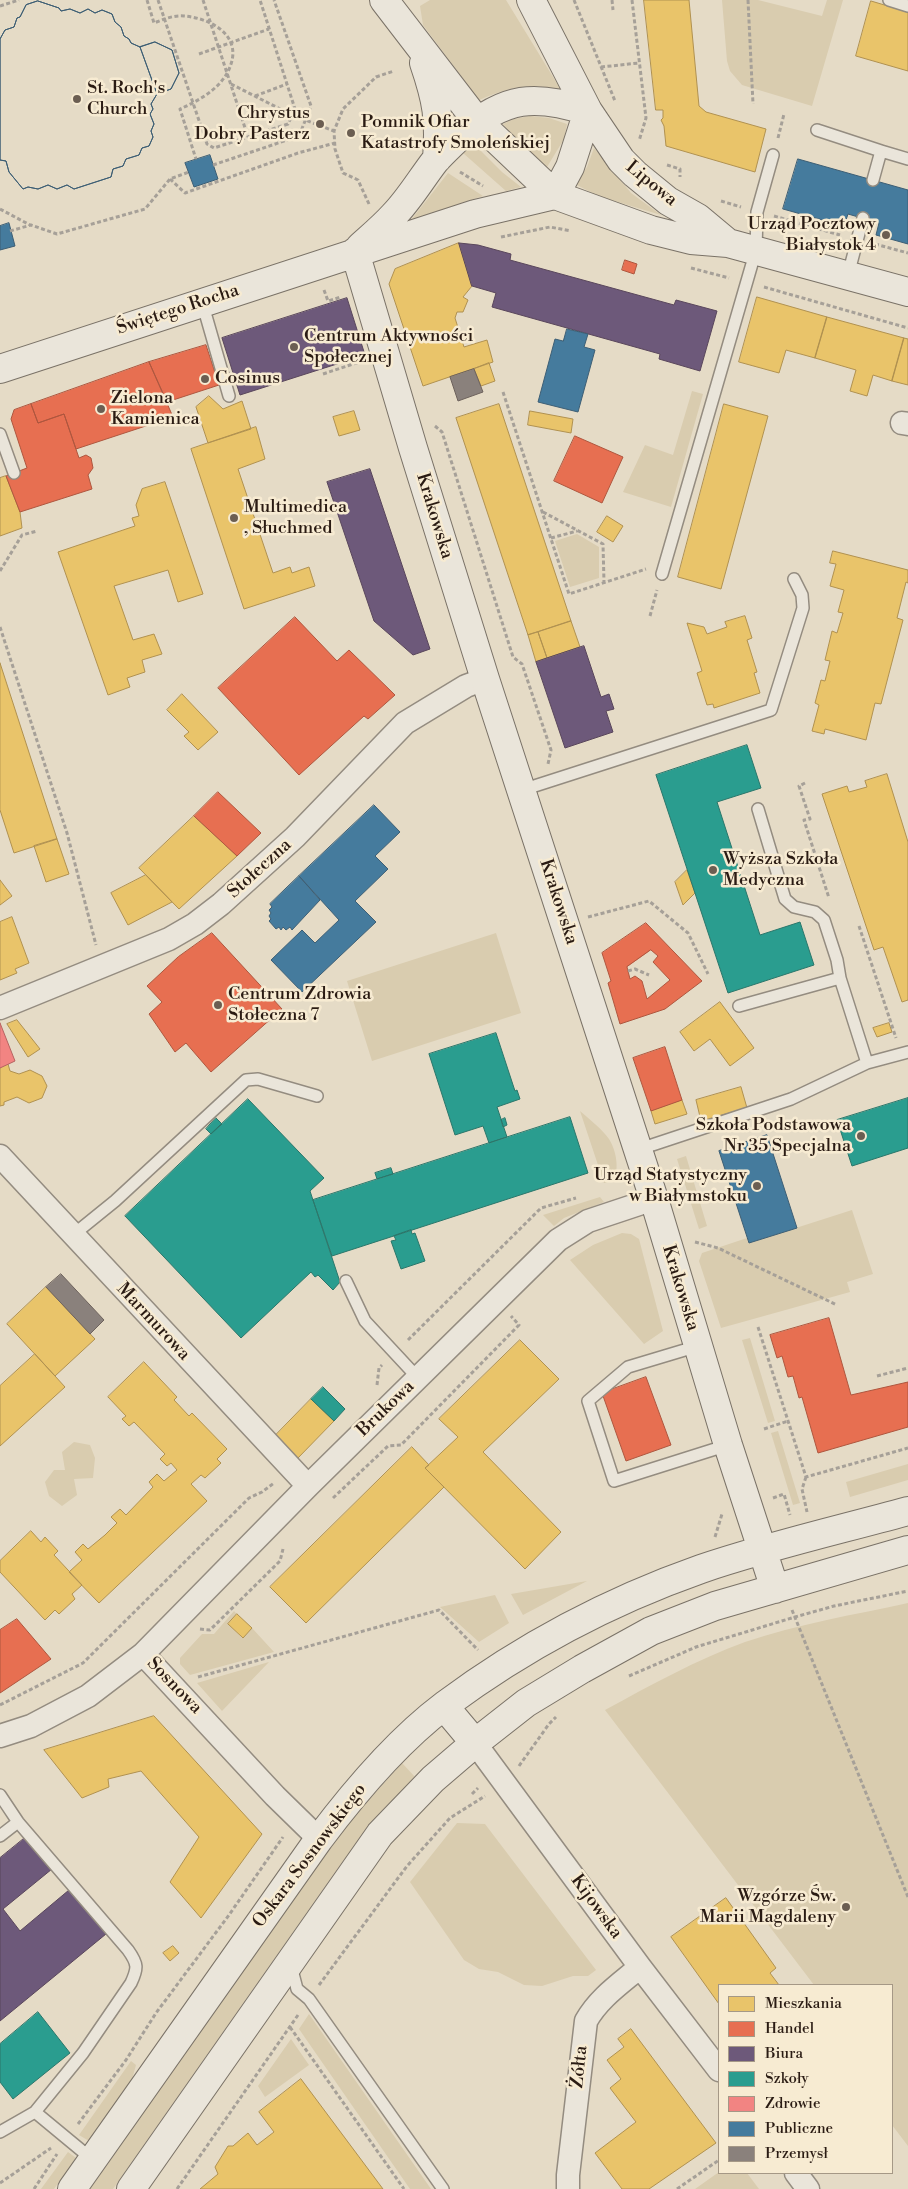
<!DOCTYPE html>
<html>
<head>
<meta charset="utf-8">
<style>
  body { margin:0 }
  #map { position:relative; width:908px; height:2189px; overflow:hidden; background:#e5dbc6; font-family:"Libre Bodoni",serif }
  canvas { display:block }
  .legend { position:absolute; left:718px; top:1984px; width:175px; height:190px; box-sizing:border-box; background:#f7ebd2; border:1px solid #a59886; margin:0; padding:6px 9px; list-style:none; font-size:15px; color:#2a1b13 }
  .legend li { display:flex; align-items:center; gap:10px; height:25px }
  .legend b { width:25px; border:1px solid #a59886 }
</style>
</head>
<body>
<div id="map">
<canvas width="908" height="2189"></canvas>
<ul class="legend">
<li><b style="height:14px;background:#e9c46a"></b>Mieszkania</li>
<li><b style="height:14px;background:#e76f51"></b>Handel</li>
<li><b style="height:14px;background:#6d597a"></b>Biura</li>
<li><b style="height:14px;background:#2a9d8f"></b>Szkoły</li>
<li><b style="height:14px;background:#f28482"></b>Zdrowie</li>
<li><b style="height:14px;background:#457b9d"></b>Publiczne</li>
<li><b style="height:14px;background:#8a817c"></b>Przemysł</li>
</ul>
</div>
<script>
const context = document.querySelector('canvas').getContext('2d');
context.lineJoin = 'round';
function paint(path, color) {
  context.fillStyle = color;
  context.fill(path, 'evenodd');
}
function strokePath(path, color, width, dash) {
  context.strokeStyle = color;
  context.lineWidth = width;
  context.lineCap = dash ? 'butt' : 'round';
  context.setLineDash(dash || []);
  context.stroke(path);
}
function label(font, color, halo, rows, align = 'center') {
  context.font = font + ' "Libre Bodoni",serif';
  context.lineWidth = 5;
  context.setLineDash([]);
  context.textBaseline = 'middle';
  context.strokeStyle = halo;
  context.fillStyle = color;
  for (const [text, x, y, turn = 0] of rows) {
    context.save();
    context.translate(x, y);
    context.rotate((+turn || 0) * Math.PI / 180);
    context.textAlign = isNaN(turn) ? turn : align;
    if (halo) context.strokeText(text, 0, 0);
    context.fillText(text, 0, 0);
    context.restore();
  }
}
paint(new Path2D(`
  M430,0H506L561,90C528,82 509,87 479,100L423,25L420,6Z
  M722,0H758L822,16L827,0H843L812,106L742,85L730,71L727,61Z
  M530,116L549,118L567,124L564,139L547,167L514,137L503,124L514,119Z
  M473,143L502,172L521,187L506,191L463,153Z
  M594,148L631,193L661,215L598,196L575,184L587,167Z
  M448,173L483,196L411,220Z
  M692,391L703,394L671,507L623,492L645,445L673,455Z
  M577,534L599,547V578L570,587L555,541Z
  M496,933L521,1013L372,1061L347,981Z
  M580,1111C589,1119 602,1129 609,1139C616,1150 620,1169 613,1181L604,1183Z
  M686,1156L707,1226L699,1229L677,1159Z
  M600,1197L604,1202L564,1218L554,1226L543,1215Z
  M852,1210L873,1274L847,1282L850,1292L721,1328L699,1261L702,1253L747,1238L749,1243Z
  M622,1233L631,1234L639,1239L663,1331L644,1344L570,1260L593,1245Z
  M750,1338L775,1421L768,1423L742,1340Z
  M778,1431L800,1503L793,1505L771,1433Z
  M74,1442L90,1445L95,1458L93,1478L74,1479L77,1495L62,1506L49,1496L45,1482L54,1470H65L62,1452Z
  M908,1464V1480L850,1497L846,1482Z
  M587,1581L523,1615L511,1594Z
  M495,1595L509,1623L479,1642L440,1607Z
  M908,1603V2146L892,2125V1985H814L605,1710C651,1685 696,1660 745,1642C798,1624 853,1615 908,1603Z
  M234,1611L237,1614L228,1624L242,1638L252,1628L274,1652L190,1675L180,1664V1658L202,1634H214Z
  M269,1662L222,1711L197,1683Z
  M402,1763L416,1778L371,1825L338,1868L113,2189H90L319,1860L349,1822Z
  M457,1823L485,1824L596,1970L588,1976H573L542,1986L524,1985L498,1972L479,1969L464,1960L410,1882Z
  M309,2014L431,2189H410L299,2029Z
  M291,2039L309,2065L265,2097L258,2086Z
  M131,2061L136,2065L131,2083L89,2141L79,2135Z
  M68,2152L76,2158L54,2189H41Z
  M719,2172L747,2173L759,2189H695Z`), '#d9ccaf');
const homes = new Path2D(`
  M644,0H689L699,106L706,112L766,129L755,172L666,146L664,126L661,120L663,118V110H656Z
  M871,1L908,12V71L856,56Z
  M459,243L472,286L463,297L468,300L463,312H457L455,318L464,347L487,340L493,362L423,386L389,284L395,269Z
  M757,297L827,317L815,358L786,350L779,373L739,362Z
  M827,317L904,338L892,381L873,375L867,396L850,391L856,370L815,358Z
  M904,338L908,339V385L892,381Z
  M489,363L495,381L481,386L474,369Z
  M209,396L223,409L242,401L251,429L208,443L196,407Z
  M499,404L571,621L528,635L456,418Z
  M724,404L768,416L721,589L678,577Z
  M354,411L360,430L339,436L333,417Z
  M530,411L573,419L571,433L528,425Z
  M256,427L265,459L238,469L273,573L290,567L292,573L309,567L315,586L244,609L191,449Z
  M6,476L20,512L22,528L0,536V478Z
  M165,482L203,594L178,602L168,570L114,586L133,640L154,634L162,654L142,660L145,672L127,678L130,687L108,695L58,552L135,526L132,518L139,516L136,505L142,489Z
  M607,516L623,526L613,542L597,532Z
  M833,551L908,570V583L906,582L897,618L903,620L881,704L875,703L866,740L825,729L824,734L812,731L819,705L815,703L821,680L825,681L830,661L825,660L832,631L837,633L843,613L838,612L844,590L830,586L836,564L830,563Z
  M745,616L752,638L747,640L757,672L754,673L760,693L714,708L713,704L707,705L697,673L702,671L687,623L704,627L707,634L727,627L725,622Z
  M571,621L580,647L547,658L538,632Z
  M538,632L547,658L536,662L528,635Z
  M0,663L57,839L14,853L0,810Z
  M182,694L218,732L198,750L184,736L189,732L167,710Z
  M887,774L908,842V1000L902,1002L883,947L874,950L822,794L847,786L849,792L867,787L865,781Z
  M194,816L237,856L179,909L139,868Z
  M57,839L69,874L46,882L34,846Z
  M687,870L695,893L683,905L675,882Z
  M146,875L172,902L128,925L111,893Z
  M0,880L12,896L0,905Z
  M12,917L29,963L15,969L17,973L0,980V922Z
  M720,1002L754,1048L730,1066L710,1039L694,1051L680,1032Z
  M17,1020L40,1049L28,1057L7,1024Z
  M889,1023L892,1032L877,1037L873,1028Z
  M8,1064L10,1071L19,1074L30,1070L42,1076L47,1086L42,1098L29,1103L17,1097L4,1102V1105L0,1106V1068Z
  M741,1087L747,1108L701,1121L696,1100Z
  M682,1100L687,1114L655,1124L651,1111Z
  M46,1287L95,1339L55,1376L7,1324Z
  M520,1340L559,1379L483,1452L561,1532L525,1569L425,1468L458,1437L439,1419Z
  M35,1354L65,1387L0,1446V1386Z
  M144,1362L177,1397L174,1400L189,1416L192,1413L227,1449L217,1459L221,1463L205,1478L201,1475L191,1484L207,1501L99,1603L69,1572L82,1560L75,1552L83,1544L88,1549L105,1535L117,1523L111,1517L120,1509L126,1515L153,1487L149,1482L157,1474L164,1481L177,1470L171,1463L167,1466L160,1459L165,1454L134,1422L129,1426L122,1419L126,1416L108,1397Z
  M311,1399L334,1421L297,1459L274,1437Z
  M412,1447L429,1465L425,1468L444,1487L306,1623L270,1587Z
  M31,1531L41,1542L45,1537L58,1551L54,1555L82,1585L72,1594L75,1599L59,1614L55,1610L45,1620L0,1572V1561Z
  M237,1614L252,1628L243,1638L228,1624Z
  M154,1716L262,1834L201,1918L170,1882L199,1837L141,1771L108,1779L109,1787L82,1798L44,1750Z
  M726,1898L776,1968L770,1973L779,1985H719V2004L671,1937Z
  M173,1946L179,1953L170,1961L163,1953Z
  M631,2029L716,2143L649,2189H622L595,2153L636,2122L610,2088L621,2079L607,2060L624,2047L618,2039Z
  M301,2079L383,2189H200L218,2174L215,2167L228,2146H233L248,2133L257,2145L274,2132L259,2112Z`);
paint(homes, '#e9c46a');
strokePath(homes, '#b09150', 1);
const shops = new Path2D(`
  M625,260L637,264L634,274L622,270Z
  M206,345L219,385L167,402L149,362Z
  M149,362L173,417L76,449L64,414L38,423L31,404Z
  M31,404L38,423L64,414L79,458L86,455L91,458L93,468L88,475L92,489L20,512L6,476L27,468L11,419L14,410Z
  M575,436L623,457L602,503L554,481Z
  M295,617L337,661L349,650L395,695L368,719L364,716L299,775L218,688Z
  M218,792L261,833L237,856L194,816Z
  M646,923L702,981L665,1009L620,1024L608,983L611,981L602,953ZM651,950L658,956L653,962L670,980L647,999L642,981L635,976L630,979L627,967Z
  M212,933L282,1009L211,1072L186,1043L175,1052L149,1014L162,1002L147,986L178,957Z
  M665,1047L682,1100L651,1111L633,1058Z
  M829,1318L851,1395L908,1382V1427L818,1453L802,1397L799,1398L793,1376L788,1377L782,1356L777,1358L770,1335Z
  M646,1377L671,1445L626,1461L602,1393Z
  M17,1619L51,1659L0,1693V1630Z`);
paint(shops, '#e76f51');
strokePath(shops, '#ae563e', 1);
const offices = new Path2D(`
  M459,243L478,245L511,254L510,260L674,305L676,300L717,311L700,371L659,359L660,354L492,307L496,293L472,286Z
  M347,298L365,355L240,395L222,338Z
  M370,469L430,649L413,655L374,621L327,482Z
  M584,646L601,697L609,694L614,709L606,711L613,732L565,748L536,662Z
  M26,1837L52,1869L3,1909L20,1931L69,1890L106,1934L0,2021V1858Z`);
paint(offices, '#6d597a');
strokePath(offices, '#59465b', 1);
const schools = new Path2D(`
  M747,745L761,788L717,802L760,935L800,922L814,965L728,993L656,775Z
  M496,1033L515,1091L517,1090L520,1099L497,1107L507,1137L489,1143L483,1126L455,1135L429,1054Z
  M908,1098V1148L852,1166L837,1120Z
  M248,1099L324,1178L310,1191L340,1282L333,1290L318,1275L315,1277L311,1272L241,1338L125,1216Z
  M570,1117L588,1173L332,1256L313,1200Z
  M216,1118L222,1124L211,1134L206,1129Z
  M505,1118L507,1125L503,1127L501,1120Z
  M391,1168L393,1174L377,1179L375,1173Z
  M411,1230L412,1234L415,1233L425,1261L401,1269L391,1241L396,1240L394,1236Z
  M323,1387L345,1409L334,1421L311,1399Z
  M38,2012L70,2053L13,2099L0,2082V2044Z`);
paint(schools, '#2a9d8f');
strokePath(schools, '#2a766a', 1);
const health = new Path2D(`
  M0,1023L15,1061L0,1068Z`);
paint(health, '#f28482');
strokePath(health, '#b66461', 1);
const public = new Path2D(`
  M38,1L59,8L61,11L70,9L80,13L88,9L95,13L102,10L112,14L115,22L121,27L124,36L129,39L131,43L140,47L157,94L151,104L153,109L150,114L154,124L151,131L153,137L149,146L142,148L139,155L126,159L123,166L113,169L111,177L74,189L67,185L57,189L48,185L38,189L28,187L23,189L9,172L6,161L0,160V39L5,30L14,27L17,18L20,17L26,5Z
  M38,1L59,8L61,11L70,9L80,13L88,9L95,13L102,10L112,14L115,22L121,27L124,36L129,39L131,43L140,47L155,42L172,50L179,73L171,89L157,94L151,104L153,109L150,114L154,124L151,131L153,137L149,146L142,148L139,155L126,159L123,166L113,169L111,177L74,189L67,185L57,189L48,185L38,189L28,187L23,189L9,172L6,161L0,160V39L5,30L14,27L17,18L20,17L26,5Z
  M155,42L172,50L179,73L171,89L157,94L140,47Z
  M210,155L218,179L194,187L185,163Z
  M798,159L908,190V244L876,235L879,223L848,214L844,226L783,209Z
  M9,223L15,246L0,250V226Z
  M567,329L588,334L584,347L595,350L578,412L538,402L555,339L563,341Z
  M374,805L400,832L375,856L388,869L355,901L376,922L302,992L271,960L302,930L315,943L339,920L299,876Z
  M299,876L320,900L292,930L290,927L286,930L283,927L281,930L279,927L276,929L269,921L271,919L269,916L271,913L269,910L272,907L270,904Z
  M767,1135L797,1228L749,1243L719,1151Z`);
paint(public, '#457b9d');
strokePath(public, '#3d5e74', 1);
const industry = new Path2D(`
  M474,369L483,392L458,401L450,377Z
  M61,1274L104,1320L90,1334L46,1287Z`);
paint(industry, '#8a817c');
strokePath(industry, '#6d625c', 1);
const lane = new Path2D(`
  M889,0L908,6
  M817,130L881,151L873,180
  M881,151L908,159
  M848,275L863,218
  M202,302L229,396
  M0,434L14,473
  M662,574L756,250L757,212L773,155
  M522,790L771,710L803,608L802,595L794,579
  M758,809L785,899L794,907L815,912L824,920L837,960L840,978
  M739,1006L840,978L867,1063
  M637,1150L791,1099L867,1063L908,1052
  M73,1235L115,1201L246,1080L258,1079L317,1096
  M346,1281L365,1321L418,1378
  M698,1346L628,1367L588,1401L614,1481L728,1445
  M0,1795L18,1822L128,1950C138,1964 138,1968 131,1983L83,2053L35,2112L0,2132
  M0,1836L18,1822
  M291,1966L297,1989L309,1999L443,2189
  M35,2112L93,2160`);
const street = new Path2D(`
  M902,423L908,424
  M0,1008L169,939L195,924L221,904L295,837L405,723L466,686L485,679
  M0,1156L308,1486
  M143,1654L275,1796L319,1839
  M0,1736L31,1726L88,1696L143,1654L308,1486L558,1240L588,1221L654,1199
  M475,1743L640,1967L719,2070
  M796,2173L808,2189
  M568,2189V2175L586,2021C599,1998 620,1984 640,1967`);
const secondary = new Path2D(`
  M384,0L477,121L555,195L651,230L691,240L728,243L908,292
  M531,0L588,111L621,160L635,174L668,201L698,218L728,243
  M424,63C437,101 440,119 437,159
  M555,195L570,167L588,111
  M360,247C371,237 383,227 393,216C409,200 421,179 435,161C443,152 453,143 462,134C505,96 535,94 588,111
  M355,252L413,448L485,679L654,1199L728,1445L775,1589
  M0,369L475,214L555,195
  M444,1706L475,1743
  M72,2189L319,1839C355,1791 397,1741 445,1705C523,1647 610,1601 701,1569C768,1546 839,1530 908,1511
  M131,2189L380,1834L433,1779L475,1743L526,1703L582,1669L651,1631L715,1606L908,1550`);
strokePath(lane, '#948c80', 14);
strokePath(street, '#948c80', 25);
strokePath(secondary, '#7a7267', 30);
strokePath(new Path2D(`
  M147,0L154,23C164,19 174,15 184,16C209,18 241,34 231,64C224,87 200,100 180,109L196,159
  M158,0L207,144L214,148L288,124L295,109L260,0
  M203,0L248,137
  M574,0L615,101
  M612,0L613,10
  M632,0L646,118L639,141
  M748,0L753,104
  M0,6L19,0
  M199,54L269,29
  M601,67L639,63
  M231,84L292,115L334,131
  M255,96L287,84
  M778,138L784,114
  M402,141L412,145
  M213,165L299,136L311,106L274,0
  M667,165L680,169V177
  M460,172L483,186
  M170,179L185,193L298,153L335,143
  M721,201L741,207
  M369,204L358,180L343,173L335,149L334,131L343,109L376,77L394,71
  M0,209L30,225
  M774,216L840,235
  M10,231L31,225L57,234L145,209L170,179L189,172
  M501,237L550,227L571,231
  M875,244L908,253
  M691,268L729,278
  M764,287L908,328
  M324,290L328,301L341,297
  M323,374L362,361
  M503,392L569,594L646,569
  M435,426L442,432L513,657L522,664L551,750L548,764
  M543,512L603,544L604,582
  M551,538L577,531
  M0,571L22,535L37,531
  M650,616L657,590
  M0,627L67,833L96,945
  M805,783L799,786L810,819L804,820L829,898
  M588,917L649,901L688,933L708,974
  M859,926L896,1038
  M628,971L635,969L649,975
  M695,1242L718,1248L837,1305
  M758,1327L806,1477L908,1448
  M408,1340L541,1208L576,1198
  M877,1376L908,1368
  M377,1385L379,1368L382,1365
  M764,1429L788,1421
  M806,1477L802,1489L807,1512
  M333,1498L388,1446L401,1445L519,1325L511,1316
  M773,1498L784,1494L790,1515
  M715,1537L722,1514
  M792,1610L908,1897
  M200,1629L210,1630L280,1561L283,1549
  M629,1676L696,1647L795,1617L834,1606L908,1591
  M198,1677L439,1610L478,1650
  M0,1705L83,1663L249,1498L262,1492L274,1483
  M519,1766L549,1724L556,1717
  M472,1794L478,1788
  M319,1985L407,1866L450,1818L485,1796
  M290,2027L404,2189
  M78,2124L126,2060L156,2013L229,1915L283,1837
  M0,2183L51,2148
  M34,2189L57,2154
  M177,2189L298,2015
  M677,2189L719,2160`), '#a6a098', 3, [4, 2.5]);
strokePath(lane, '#eae5da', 11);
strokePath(street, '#eae5da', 22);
strokePath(secondary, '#eae5da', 28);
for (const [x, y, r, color] of [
  [77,99,5,"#6b5e52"],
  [320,124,5,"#6b5e52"],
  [351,133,5,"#6b5e52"],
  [886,235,5,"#6b5e52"],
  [294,347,5,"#6b5e52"],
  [205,379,5,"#6b5e52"],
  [101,409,5,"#6b5e52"],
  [234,518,5,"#6b5e52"],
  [713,870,5,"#6b5e52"],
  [218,1005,5,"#6b5e52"],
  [861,1136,5,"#6b5e52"],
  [757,1186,5,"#6b5e52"],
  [846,1907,5,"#6b5e52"]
]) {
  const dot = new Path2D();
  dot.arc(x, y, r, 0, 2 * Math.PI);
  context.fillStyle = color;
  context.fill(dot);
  strokePath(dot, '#f7ebd2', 2);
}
label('18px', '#2a1b13', '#f7ebd2', [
  ["St. Roch's",87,89],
  ["Church",87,110],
  ["Chrystus",310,114,"right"],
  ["Dobry Pasterz",310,135,"right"],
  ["Pomnik Ofiar",361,123],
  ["Katastrofy Smoleńskiej",361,144],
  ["Urząd Pocztowy",876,225,"right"],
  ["Białystok 4",876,246,"right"],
  ["Centrum Aktywności",304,337],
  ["Społecznej",304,358],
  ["Cosinus",215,379],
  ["Zielona",111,399],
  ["Kamienica",111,420],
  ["Multimedica",244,508],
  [", Słuchmed",244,529],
  ["Wyższa Szkoła",723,860],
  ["Medyczna",723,881],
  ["Centrum Zdrowia",228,995],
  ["Stołeczna 7",228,1016],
  ["Szkoła Podstawowa",851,1126,"right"],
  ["Nr 35 Specjalna",851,1147,"right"],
  ["Urząd Statystyczny",747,1176,"right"],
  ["w Białymstoku",747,1197,"right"],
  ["Wzgórze Św.",836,1897,"right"],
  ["Marii Magdaleny",836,1918,"right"]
], 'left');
label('18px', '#2a1b13', '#f7ebd2', [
  ["Lipowa",651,184,39],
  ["Świętego Rocha",178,310,-18],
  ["Krakowska",434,516,73],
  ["Stołeczna",260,869,-42],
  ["Krakowska",558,902,72],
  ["Krakowska",680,1288,73],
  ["Marmurowa",153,1322,47],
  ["Brukowa",386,1409,-44],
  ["Sosnowa",174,1686,46],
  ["Oskara Sosnowskiego",310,1856,-53],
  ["Kijowska",596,1907,54],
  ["Żółta",580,2067,-84]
]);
</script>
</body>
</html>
